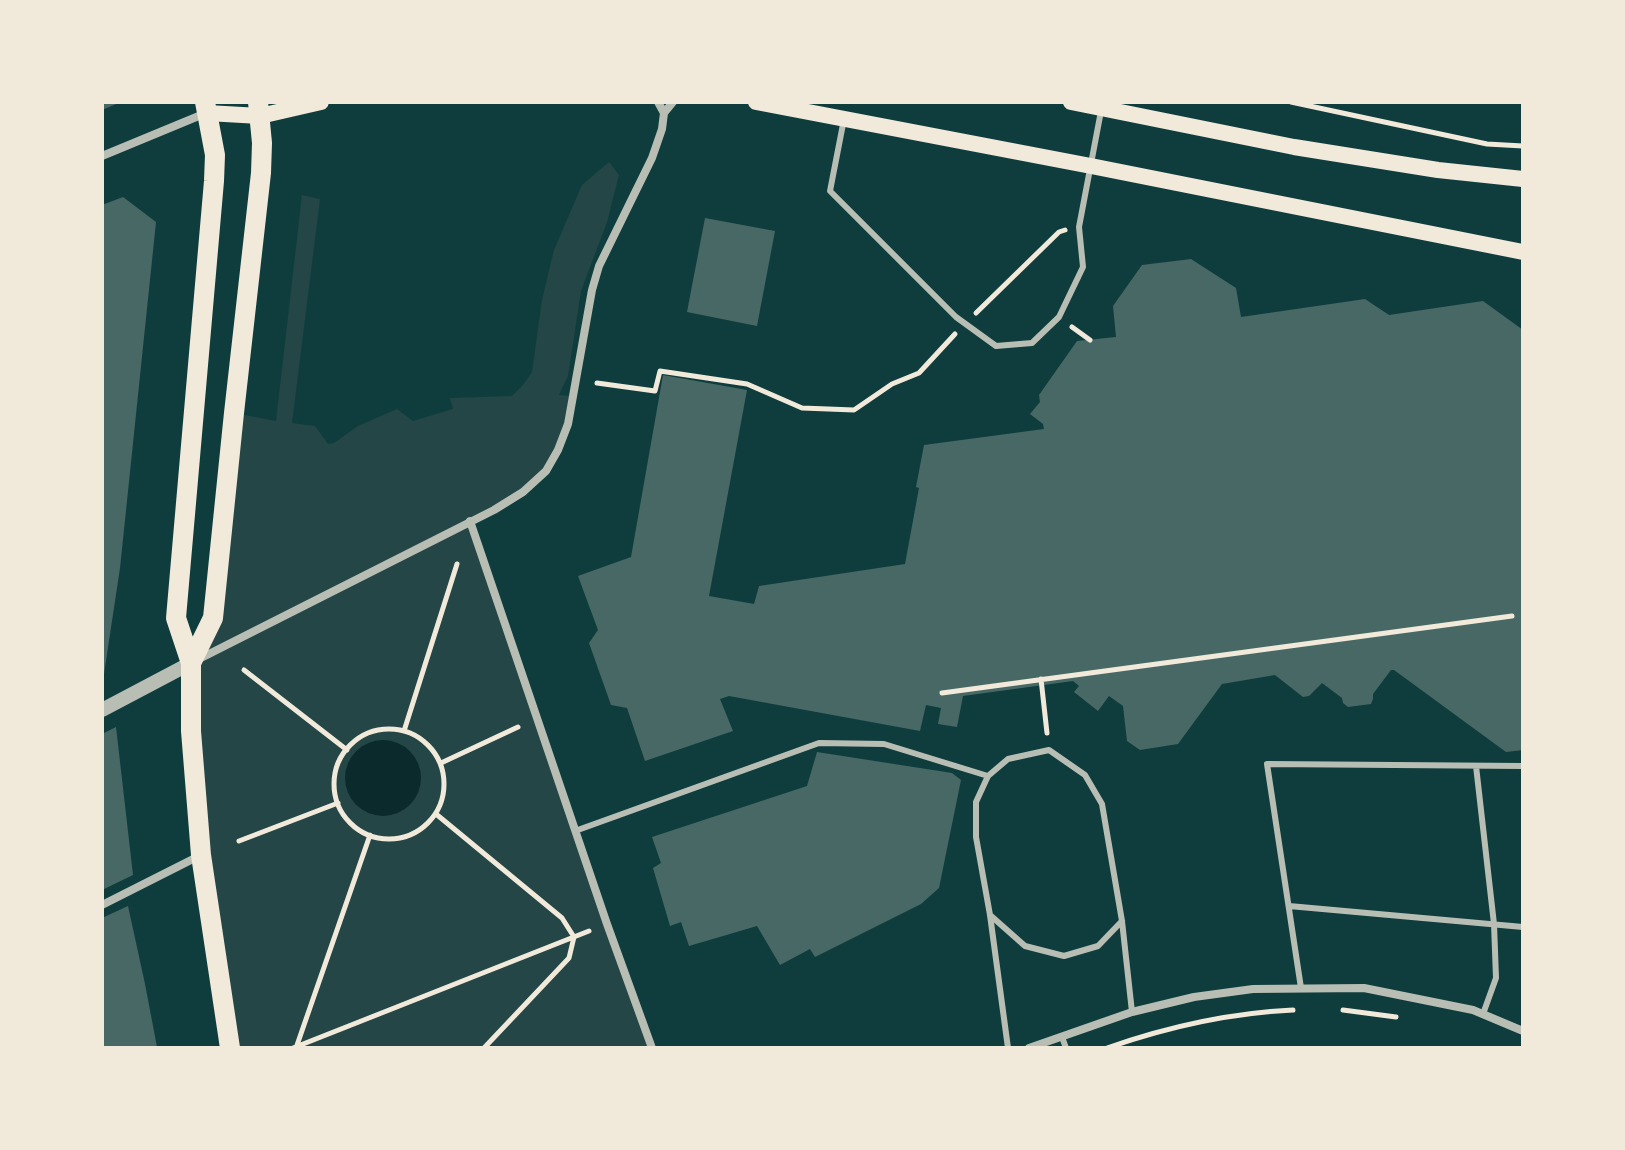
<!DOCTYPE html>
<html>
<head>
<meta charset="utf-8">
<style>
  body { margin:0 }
  #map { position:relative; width:1625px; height:1150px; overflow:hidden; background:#0f3d3e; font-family:"Sofia Sans Condensed",sans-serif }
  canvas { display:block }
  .frame { position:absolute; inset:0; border:104px solid #f1e9da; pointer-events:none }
</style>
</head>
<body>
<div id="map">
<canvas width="1625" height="1150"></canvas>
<div class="frame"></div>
</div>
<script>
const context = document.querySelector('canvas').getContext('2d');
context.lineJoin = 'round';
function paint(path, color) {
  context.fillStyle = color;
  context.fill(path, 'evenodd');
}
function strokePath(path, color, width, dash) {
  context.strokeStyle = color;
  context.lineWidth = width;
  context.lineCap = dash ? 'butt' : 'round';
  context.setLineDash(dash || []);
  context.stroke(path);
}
paint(new Path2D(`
  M609,162L619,175L607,222L581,291L568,376L559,395L573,396C569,417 558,456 544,472C525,495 495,507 470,522L652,1048H230L192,665L213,618L234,413L276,421L302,195L320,199L292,423L315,426L328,444L334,443L358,426L397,409L413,421L453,409L450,398L512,396L523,385L532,372L542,300L554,250L582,185Z`), '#244646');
paint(new Path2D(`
  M345 778a38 38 0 1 1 76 0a38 38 0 1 1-76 0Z`), '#0a2a2b');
paint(new Path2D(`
  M102,102H121L102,110Z
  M123,197L156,222L120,568L104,674H102V205Z
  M705,218L775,231L757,326L687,312Z
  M1191,259L1236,288L1241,317L1365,299L1389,315L1483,301L1523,330V750L1506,752L1394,670H1391L1373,694V699L1371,704L1348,707L1343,703L1342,698L1322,683L1309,696L1303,697L1275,675L1222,684L1178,744L1140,750L1127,741L1123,706L1109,696L1098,711L1074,692L1079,686L1073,681L963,696L957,727L938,724L941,708L926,705L920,731L729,696L720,699L733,731L645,761L627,708L611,705L589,643L598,630L578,576L631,557L663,375L747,390L709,596L754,604L759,586L905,564L919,488L916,487L924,445L1044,429L1043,424L1030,414L1040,402L1039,395L1077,341L1116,337L1113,306L1142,265Z
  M116,727L133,875L102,890V734Z
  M817,752L952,773L961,780L939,888L921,904L815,957L810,949L780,965L757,926L689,946L681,922L670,926L653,868L661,863L652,837L807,786Z
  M128,906L145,984L157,1047L102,1046V918Z`), '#486865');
strokePath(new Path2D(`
  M1291,102L1487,144L1523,146
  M976,313L1059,232L1065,230
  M1072,327L1090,340
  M597,383L655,391L660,371L747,384L802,408L854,410L892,384L919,373L955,334
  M244,670L347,750
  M1041,679L1047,733
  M942,693L1512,616
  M334 784a55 55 0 1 1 110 0a55 55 0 1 1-110 0Z
  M404,731L457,564
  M441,763L518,727
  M436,814L562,918L574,937L569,958L484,1048
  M239,841L338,803
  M1343,1010L1396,1017
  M293,1048L589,931
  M296,1048L370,835
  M1107,1048C1167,1027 1229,1013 1293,1010`), '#f1e9da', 5);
strokePath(new Path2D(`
  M844,119L830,191L956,317L996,346L1032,343L1059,317L1083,267L1079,227L1101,111
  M1476,766L1494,924L1496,978L1483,1014
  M575,831L819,743L884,744L988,776
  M1289,906L1523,927
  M990,915L1025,946L1064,956L1098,946L1122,921
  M1301,988L1267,764L1523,766
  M1062,1037L1066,1048
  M1008,1048L990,915L976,837V802L988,776L1008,759L1049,750L1085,775L1102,804L1122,921L1132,1012`), '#b8beb3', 6);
strokePath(new Path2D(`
  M658,102L664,113
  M102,156L206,113
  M470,521L607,924L652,1048
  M199,659L494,510L523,492L546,471L558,450L568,424L592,290L599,266L652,158L662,129L664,113L673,102
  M102,905L201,855
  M1029,1048L1132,1012L1194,997L1253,989L1364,988L1473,1010L1523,1031`), '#b8beb3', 8);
strokePath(new Path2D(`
  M102,710L191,663`), '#b8beb3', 14);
strokePath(new Path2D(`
  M756,102L1091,166L1523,252
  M1071,102L1294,147L1438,170L1523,179
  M207,113L260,116L321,102`), '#f1e9da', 16);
strokePath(new Path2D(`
  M205,102L215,155L214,181L176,618L191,663V731L201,855L230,1048
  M191,663L213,618L234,413L261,173L262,143L258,102`), '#f1e9da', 20);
</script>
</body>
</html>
